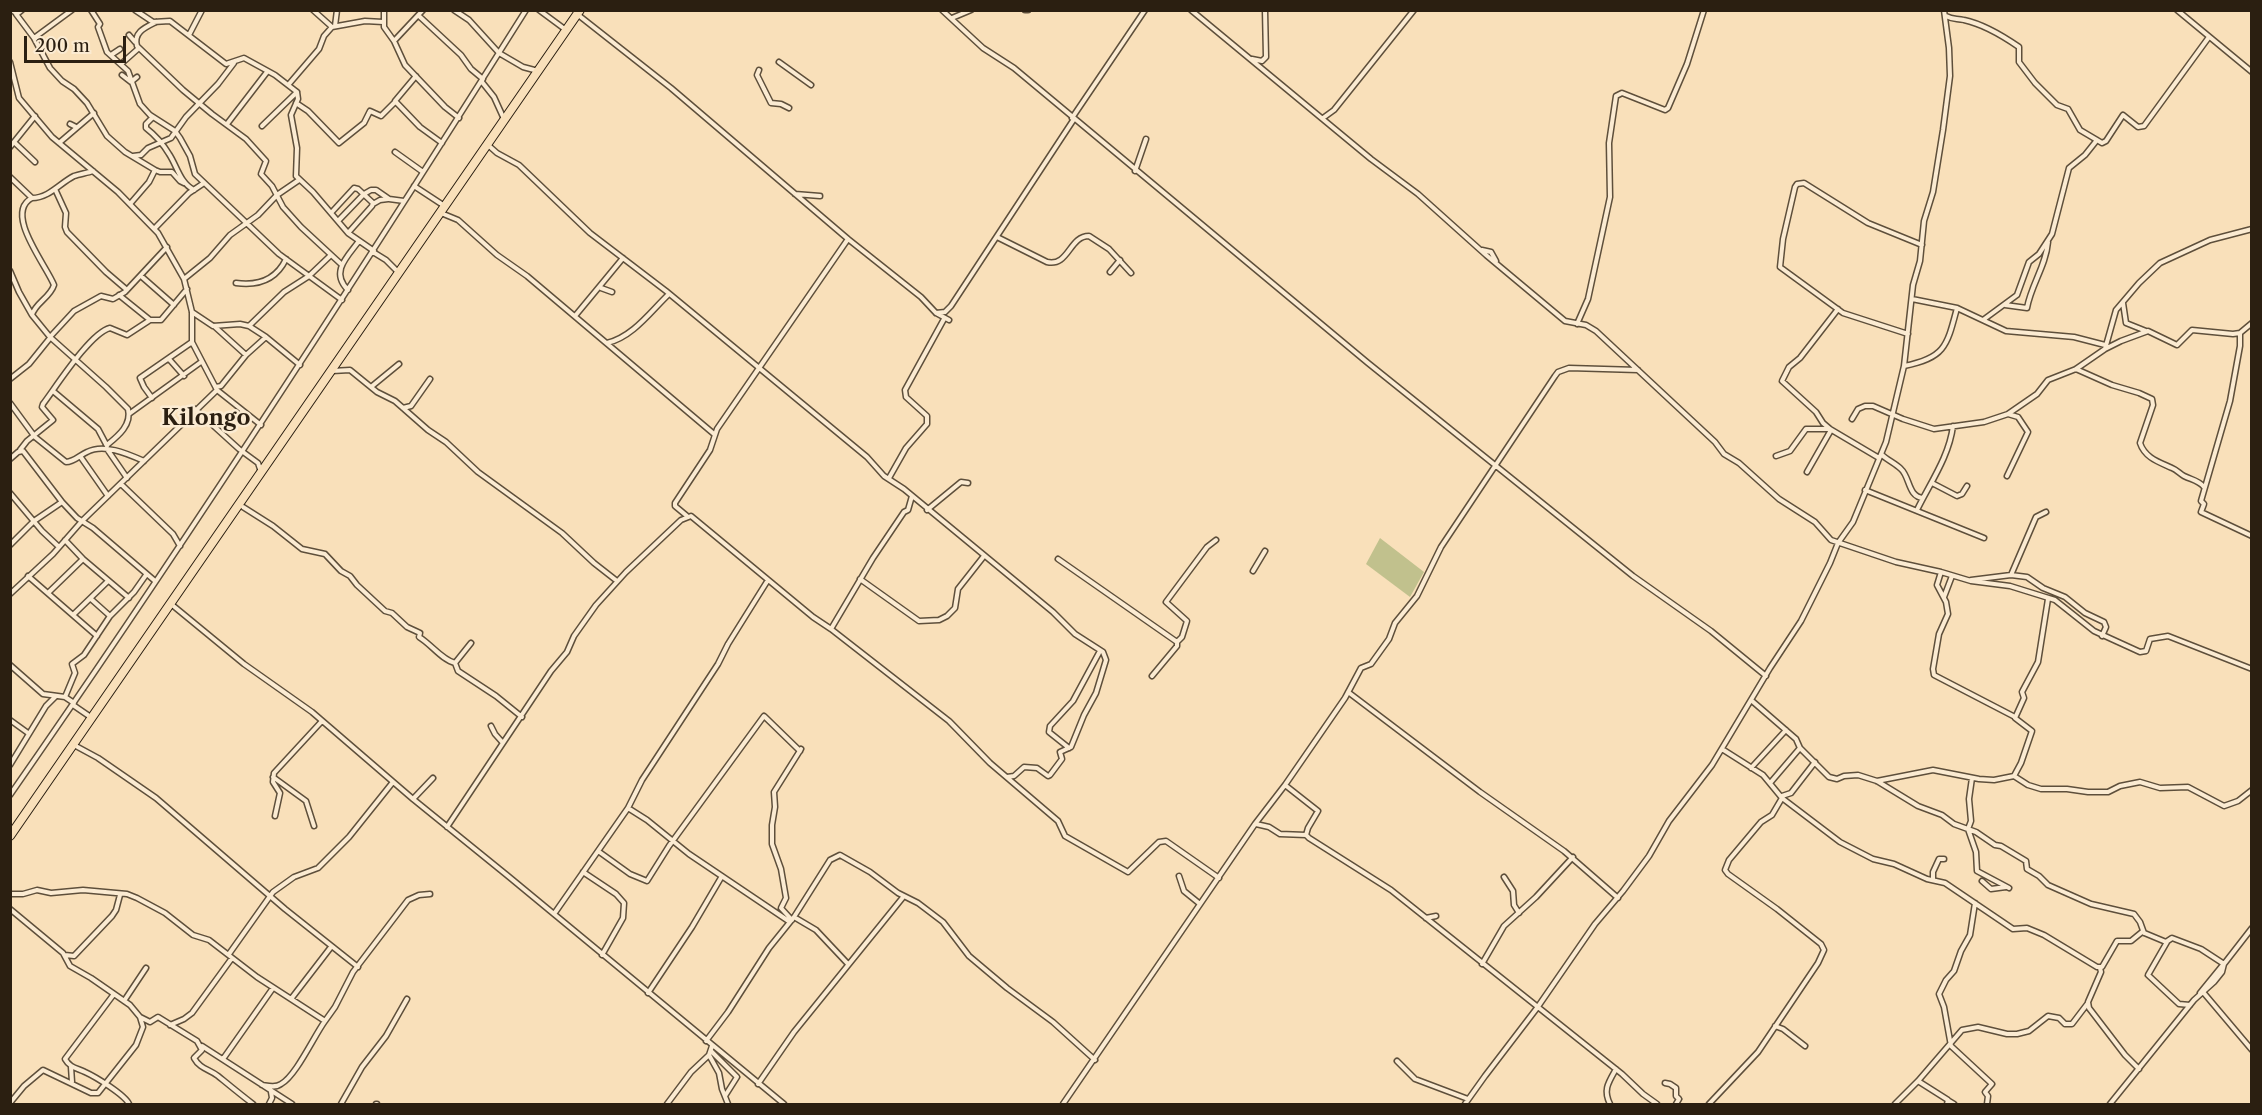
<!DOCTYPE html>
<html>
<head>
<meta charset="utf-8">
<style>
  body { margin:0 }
  #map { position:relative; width:2262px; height:1115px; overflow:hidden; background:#f9e0ba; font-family:"Libre Caslon Text",serif }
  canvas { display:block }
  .frame { position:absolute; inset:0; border:12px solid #2b1f11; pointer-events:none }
  .scale { position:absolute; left:24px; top:36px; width:102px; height:27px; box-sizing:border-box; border:3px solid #2b1f11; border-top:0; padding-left:8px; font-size:18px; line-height:21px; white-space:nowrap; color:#2b1f11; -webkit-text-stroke:4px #fbebd2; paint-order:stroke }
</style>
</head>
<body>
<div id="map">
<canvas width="2262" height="1115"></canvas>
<div class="frame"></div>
<div class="scale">200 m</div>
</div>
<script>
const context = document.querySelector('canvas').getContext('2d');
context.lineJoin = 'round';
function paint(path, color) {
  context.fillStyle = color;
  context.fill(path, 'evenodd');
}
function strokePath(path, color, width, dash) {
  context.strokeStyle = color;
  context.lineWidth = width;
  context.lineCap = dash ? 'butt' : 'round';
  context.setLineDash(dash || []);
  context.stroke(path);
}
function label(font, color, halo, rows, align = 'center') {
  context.font = font + ' "Libre Caslon Text",serif';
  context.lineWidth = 5;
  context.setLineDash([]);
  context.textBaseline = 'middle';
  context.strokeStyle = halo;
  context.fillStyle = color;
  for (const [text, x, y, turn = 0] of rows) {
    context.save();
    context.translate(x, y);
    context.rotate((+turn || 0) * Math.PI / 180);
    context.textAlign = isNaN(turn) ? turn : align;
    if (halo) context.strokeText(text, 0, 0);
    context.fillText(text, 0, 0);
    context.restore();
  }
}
paint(new Path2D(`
  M1380,538L1424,572L1410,597L1366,564Z`), '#c1c18d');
const street = new Path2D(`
  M12,10L17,14L22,10
  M91,10L100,24L98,27L107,52L128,71L140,104L150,115L175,131L180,138L190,156L195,174L279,254L342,300
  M135,10L153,22L170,21L226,64L244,58L275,75L297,92L298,99L291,115L297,148L296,176L313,192L348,233L374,251
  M313,10L332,27
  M384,10V27L394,41L405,65L445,107L459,118
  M454,10L469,20L499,53L523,67L538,71
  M539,10L566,30
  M942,10L983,48L1014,68L1368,363L1633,576L1711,631L1766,676
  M1025,10H1028
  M1191,10L1371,159L1418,194L1486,255L1565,321L1586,325L1596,331L1715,442L1724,454L1739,463L1779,499L1815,522L1831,540L1896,562L1941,572L1971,581L2010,586L2055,600L2094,631L2140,652L2146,651L2150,639L2168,636L2252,669
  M2177,10L2252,72
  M16,14L34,38L50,68L62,81L74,89L87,103L107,136L125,152L155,170L160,172H172L180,181L184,183
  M577,14L671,88L848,239L921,297L936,313L949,320
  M419,16L461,55L471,69L483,79
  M1946,16C1953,20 1957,18 1964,20C1983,24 2003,36 2019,47V62L2035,83L2057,105L2068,109L2080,130L2102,143L2106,141L2123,115L2138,127L2144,126L2209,37
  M952,18L971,10
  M156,22C146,27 133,32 137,46L183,90L212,114L246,139L266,161L261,174L272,186L283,207L301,227L341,264
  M335,26L337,10
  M129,35L135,42
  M189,35L202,10
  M34,38L72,10
  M394,41L423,10
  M111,55L120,49
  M1252,59L1262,61L1266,57L1265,10
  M10,62L19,98L52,137L118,192L158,233L184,279L192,312V342L217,390
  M779,62L811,85
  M121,64L139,48
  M759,70L757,75L771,103L781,104L789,108
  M122,75L131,82L137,77
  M416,76L395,101L420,127L442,143
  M482,82L494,97L504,119
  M289,84L319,49L324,36L332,27L365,21L383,22
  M296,103L308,111L339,143L364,123L370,111L381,116L395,102
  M153,117L146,124V128C155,135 163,144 169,154C177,166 180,183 194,190
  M1072,118L1145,10
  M1323,118L1334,110L1414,10
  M70,124L76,127
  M227,124L267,72
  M262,126L297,92
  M14,142L35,162
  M59,143L94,113
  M488,145L497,153L519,165L590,233L666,291L867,457L884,476L904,489L1053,612L1075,634L1103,652L1106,660L1096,693L1084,715L1071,747L1060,752L1062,759L1050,775L1048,776L1037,768L1024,767L1014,776L1007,777
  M10,147L35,116
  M395,152L423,172
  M133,156L141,155L148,148L171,138L186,117L218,84L234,63
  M1135,171L1146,139
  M10,177L32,198C49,198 60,183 74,176C80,174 87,173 93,171
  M414,186L443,205
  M55,189L66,213L65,227L67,232L106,272L127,290
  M795,194L820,196
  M32,198C3,213 47,266 54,285C50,298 35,303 32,315L50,337L106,387L128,409C132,425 118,436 107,445
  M130,204L149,182L155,170
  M373,204L380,200L388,199
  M331,213L354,188L358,189L373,203L372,206L348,233
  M441,213L458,220L497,255L527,276L714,434
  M338,221L364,194L371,190H376L389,199L404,201
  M155,228L189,193L204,183
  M997,237L1047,262C1069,267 1069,236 1089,236L1109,249L1131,273
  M1482,250L1491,252L1496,261
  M373,252L386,260L398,272
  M10,271L19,292L32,315
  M1110,272L1120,260
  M141,276L174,305
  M184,279L210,258L230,235L258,215L277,195L299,180
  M236,283C258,286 276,280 286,259
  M601,288L612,292
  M348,290C330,272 347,257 359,241
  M119,295L150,320
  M1912,299L1957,308L2006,331L2074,337L2105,345
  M2123,303L2126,323L2146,331
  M2005,305L2027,308C2031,285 2046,266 2048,242
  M1838,309L1800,358L1789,367L1782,381L1816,412L1823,423L1830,429L1879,458
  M192,312L213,326L240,324L249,326L266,337L300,365
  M936,313L945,312L951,306L1074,119
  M575,316L623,258
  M1983,320L2017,295L2029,262L2039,254L2052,234L2069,168L2085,155L2097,140
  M1577,324L1588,299L1610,197L1609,143L1616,96L1622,93L1665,110L1668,108L1687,64L1704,10
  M214,326L246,355
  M249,326L284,292L309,276L331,255
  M2240,333V346L2230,401L2201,501L2204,504L2201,512L2252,536
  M1908,334L1843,313L1780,267L1783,239L1795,187L1797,184L1804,183L1868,223L1922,245
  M50,337L74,311L101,296L113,299L125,292L167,247
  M607,343C633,337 651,311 669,294
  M2105,349L2116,310L2139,283L2160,263L2210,240L2252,229
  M169,359L184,376
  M1904,366C1945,358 1947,346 1957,308
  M2076,369L2112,385L2139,393L2152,399L2153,405L2140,443C2145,458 2159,462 2172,468C2177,470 2180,474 2184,476C2192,480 2198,480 2204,487
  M332,371L350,370L377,392L395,401L428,430L446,442L478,472L562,533L594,563L617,581
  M10,379L29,364L50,338
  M216,387L221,386L246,355L266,337
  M371,387L399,364
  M53,391L98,429L107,446
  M152,398L144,387L140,378L192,342
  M10,403L35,437L66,462C74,462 80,455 87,452C104,443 128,454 144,461
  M403,408L411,406L430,379
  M195,409L239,449L258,463L261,472
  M129,414L201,362
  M1852,419L1858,409L1865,406H1873L1903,419L1934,429L1984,422L2008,414L2037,394L2048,380L2076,369L2105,349L2121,341L2148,331L2177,345L2192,330L2233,334L2240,333L2252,323
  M107,449L127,478
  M20,450L27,441L53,420L42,407L43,404C56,387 90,333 110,328L127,335L150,320H161L187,289
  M1881,454C1887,460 1895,463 1901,469C1910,477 1908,497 1923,498
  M80,456L108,496
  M1776,456L1790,451L1806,429H1829
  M10,459L18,452L23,451L62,502L77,518L93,528L155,581
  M1807,472L1831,430
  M2007,476L2028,432L2018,417L2008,414
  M889,478L906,448L927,424V416L906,397L905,390L944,319
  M1932,483L1957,496L1962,494L1967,486
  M121,484L173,534L180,546
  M1865,490L1984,538
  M10,493L42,531L59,547
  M243,507L273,526L302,549L325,554L341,571L350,576L357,585L385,611L392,613L407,627L420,633L419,637C431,644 442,660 455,663
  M927,510L961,482L968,483
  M1917,510C1930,483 1949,457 1953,426
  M687,516L675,506V503L710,450L717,429L848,239
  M65,540L83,559L129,598
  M10,545L34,521L62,502
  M1058,559L1177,642V646L1152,676
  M1253,571L1265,551
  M1941,572L1937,585L1946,602L1948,614L1939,634L1933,669L1934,675L2015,717
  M2011,575L2036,517L2046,512
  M28,576L97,636
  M860,579L919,621L939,620L947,616L955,608L958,589L984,556
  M1971,580L2011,575L2027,577L2043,588L2065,597L2085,613L2104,622L2106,627L2102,636
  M48,593L83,559
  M10,594L53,554L82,521L217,390L261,425
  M1944,597L1952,576
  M91,599L110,616
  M171,604L244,664L312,712L413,799L508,876L784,1104
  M73,615L108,581
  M831,629L873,558L904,512L908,510L912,496
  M1177,642L1182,637L1187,621L1166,602L1207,547L1216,540
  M471,643L455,663L458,671L496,696L522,717
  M10,665L43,694L65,697L74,703
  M1348,692L1480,792L1564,851L1618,898
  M65,697L75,673L72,664L84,655L110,616L134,592L146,575
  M1751,700L1796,739L1800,748L1829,777L1837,779L1844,776L1858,775L1877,781L1918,806L1942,815L1954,824L1976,832L1995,845L2001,846L2026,861L2027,869L2039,876L2048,885L2091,904L2134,914L2140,922L2144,933
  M73,705L92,718
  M10,720L28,733
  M491,726L495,734L503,743
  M74,745L98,758L156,798L285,909L358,967
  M1069,748L1049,732L1050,726L1073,701L1100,651
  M1722,749L1763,775L1782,798L1840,842L1873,859L1894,864L1927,879L1945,883L2013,929L2027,928L2044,935L2097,967H2102L2117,941H2131L2142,932L2166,942L2172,938L2201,949L2224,964
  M10,765L46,706L56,696
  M1751,768L1786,730
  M2014,776L2028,785L2041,789H2067L2088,792H2108L2120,786L2140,782L2160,788L2188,787L2224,806L2238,801L2252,790
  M273,777L306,801L314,826
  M1972,778L1969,799L1971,821L1968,829L1976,852L1977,871L2009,888
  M1877,781L1933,770L1979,779L1994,780L2014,776L2021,763L2032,731L2015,718L2024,698L2022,692L2038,662L2048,599
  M1771,782L1800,748
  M1285,785L1318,811L1308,828L1306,835L1309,838L1391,890L1622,1074L1643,1094L1657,1104
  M10,795C189,538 359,275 526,10
  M1782,796L1791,793L1815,762
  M413,799L433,778
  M628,808L647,820L689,854L790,922
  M275,816L280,793L273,782L274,773L322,721
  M1256,824L1269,827L1280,834L1306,835
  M447,827L551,671L567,652L574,636L596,605L626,572L681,520L691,516L813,617L831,629L949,721L990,763L1058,821L1065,836L1128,872L1159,842L1166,841L1219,878
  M598,851L630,874L647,881L669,846L764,716L800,751
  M583,872L616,894L624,903L623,918L602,955
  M1179,876L1184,891L1200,904
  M1504,877L1513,891L1514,905L1519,913
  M1933,880V872L1939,859H1944
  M1982,881L1991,889L2006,887
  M10,894H23L37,890L51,893L83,890L127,894L137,898L165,913L193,935L209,940L257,977L325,1021C314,1036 296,1076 281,1084C276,1088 269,1086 262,1085
  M1975,903L1970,935L1961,951L1954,971L1946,980L1939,994L1944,1007L1951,1046L1992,1084L1985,1092L1988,1096L1987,1104
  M10,909L63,953L70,966L91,978L130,1005L140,1017L150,1022L158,1017L197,1041L202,1050L194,1058C200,1069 209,1069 218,1076C229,1085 241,1095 253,1104
  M554,914L628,808L642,780L718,664L728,644L768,580
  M794,917L816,930L848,964
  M1426,918L1436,916
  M792,920L781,908L786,898L781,869L772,844V825L775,807L774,792L801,749
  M2167,942L2148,975L2179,1004L2190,1005
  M229,954L273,892L294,877L318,868L349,837L393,782
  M65,955L74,956L112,916L116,910L120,895
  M1482,964L1504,926L1536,897L1573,857
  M2100,968L2101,972L2088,1002L2089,1008L2125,1055L2139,1069
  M2203,992L2252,1050
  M648,993L692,927L722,876
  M2200,993L2222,966
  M114,994L65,1059C70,1068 77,1068 85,1072C96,1077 125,1095 129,1104
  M291,999L331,947
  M124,1001L146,968
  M325,1021L335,1007L353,972L408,900L419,895L430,894
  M170,1025L184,1019L192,1013L232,958
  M1775,1026L1783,1029L1805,1046
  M706,1041L728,1012L769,948L794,917L830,860L840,855L870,872L898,893L918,903L943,922L969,956L1007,988L1053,1022L1095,1060
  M202,1046L292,1104
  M711,1051L737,1077L725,1096
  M709,1055L719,1073L722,1089L728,1104
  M223,1059L273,988
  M1397,1061L1415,1079L1468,1099
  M71,1067L72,1082
  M1918,1081L1948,1100L1947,1104
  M1665,1083L1670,1084L1676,1088V1096L1679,1099L1676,1104
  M758,1084L794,1032L904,896
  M1949,1101L1954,1104
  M10,1103L24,1086L43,1070L91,1093H98L136,1045L143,1027L140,1017
  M269,1104L272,1098L271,1092
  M341,1104L362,1067L386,1036L407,999
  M376,1104H377
  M667,1104L691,1072L709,1055L712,1046
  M1063,1104L1255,824L1285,785L1345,698L1361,668L1371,664L1389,639L1395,623L1417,596L1441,547L1555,376L1558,372L1569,368L1638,370
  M1465,1104L1485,1076L1537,1008L1595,924L1623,891L1649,856L1669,821L1712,765L1770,668L1801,621L1830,563L1838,543L1853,522L1886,442L1904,366L1913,285L1920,261L1924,221L1933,192L1943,130L1950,76L1949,48L1944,10
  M1610,1104C1603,1090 1608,1083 1616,1069
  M1709,1104L1758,1052L1818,963L1824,950L1821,944L1777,909L1728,874L1725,870L1729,860L1761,822L1772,815L1782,798
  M1895,1104L1918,1081L1962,1030L1978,1027L2007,1034H2017L2029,1031L2048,1016L2059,1018L2065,1024H2072L2088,1003
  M2110,1104L2194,1000L2214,982L2222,972L2224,964L2252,928`);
const highway = new Path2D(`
  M10,836L580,10`);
strokePath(street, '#5e4f3b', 7);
strokePath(highway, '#2b1f11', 10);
strokePath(street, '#fbebd2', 4);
strokePath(highway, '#f9e0ba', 8);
label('bold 22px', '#2b1f11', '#fbebd2', [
  ["Kilongo",206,419]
]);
</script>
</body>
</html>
